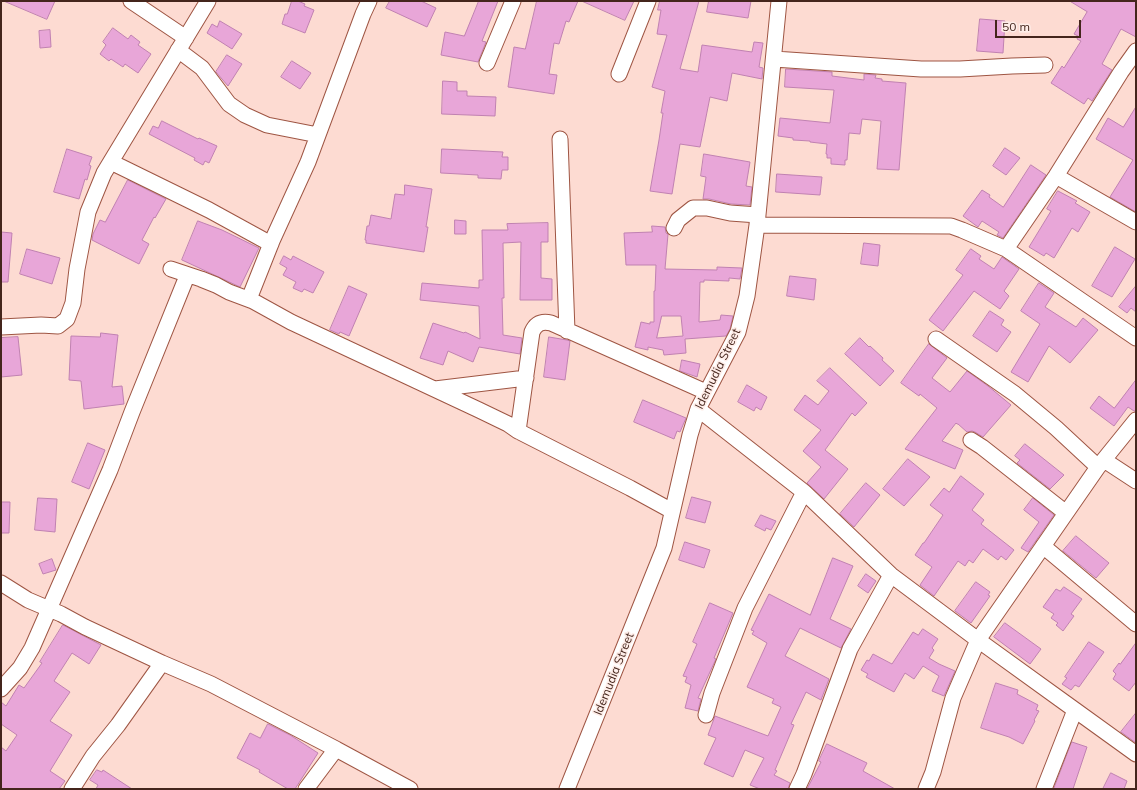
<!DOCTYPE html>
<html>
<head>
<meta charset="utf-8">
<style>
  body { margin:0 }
  #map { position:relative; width:1137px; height:790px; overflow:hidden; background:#fddbd2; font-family:Mulish,sans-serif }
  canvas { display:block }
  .frame { position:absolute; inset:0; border:2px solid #44251c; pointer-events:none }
  .scale { position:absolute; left:995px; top:20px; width:86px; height:18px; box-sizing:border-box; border:2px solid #44251c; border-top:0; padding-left:5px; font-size:12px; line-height:14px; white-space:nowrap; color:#44251c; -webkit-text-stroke:3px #feede8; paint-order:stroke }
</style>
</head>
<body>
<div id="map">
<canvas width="1137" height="790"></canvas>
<div class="frame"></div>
<div class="scale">50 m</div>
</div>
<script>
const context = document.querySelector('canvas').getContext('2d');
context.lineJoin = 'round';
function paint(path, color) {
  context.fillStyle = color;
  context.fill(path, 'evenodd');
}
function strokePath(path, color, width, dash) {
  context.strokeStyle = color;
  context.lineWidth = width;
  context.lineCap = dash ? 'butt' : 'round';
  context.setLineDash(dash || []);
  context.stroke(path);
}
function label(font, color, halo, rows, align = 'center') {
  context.font = font + ' Mulish,sans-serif';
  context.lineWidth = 3;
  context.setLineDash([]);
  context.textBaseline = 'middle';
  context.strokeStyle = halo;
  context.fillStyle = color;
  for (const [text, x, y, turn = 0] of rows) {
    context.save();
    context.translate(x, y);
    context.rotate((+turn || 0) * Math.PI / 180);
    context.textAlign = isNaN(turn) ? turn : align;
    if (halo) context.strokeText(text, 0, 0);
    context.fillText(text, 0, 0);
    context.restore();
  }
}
const building = new Path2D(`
  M4,1H55L47,19Z
  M292,1H298L305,4L304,6L314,10L305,33L282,24L285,14H287Z
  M390,1H421L436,8L427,27L386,8Z
  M479,1H498L482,41L486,42L478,62L441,55L445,32L464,36Z
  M537,1H578L569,22L566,21L559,44L554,43L549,74L557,75L554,94L508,87L514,47L525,49Z
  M582,1H634L625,20Z
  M660,1H699L680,69L698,72L702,45L752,52L754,42L763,43L759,67L763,68L762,79L732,73L727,101L710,97L700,147L680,144L672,194L650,191L659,140L663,113H661L665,91L652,87L667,35L657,34L661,10H658Z
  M709,1H751L748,18L707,12Z
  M1070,1H1136V37L1121,29L1102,64L1112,70L1092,101L1088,98L1084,104L1051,83L1062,66L1064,68L1081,41L1077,39L1078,36L1074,34L1087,12Z
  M980,19L1005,21L1003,53L977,51Z
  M220,21L242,34L232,49L207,33L212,24L217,27Z
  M113,28L128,39L131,35L140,42L138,45L151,54L138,73L125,64L123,67L111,59L109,61L100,54L106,45L103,42Z
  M50,30L51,47L40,48L39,31Z
  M227,55L242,64L228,86L216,72Z
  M292,61L311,73L300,89L281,77Z
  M786,69L832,72V76L864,80V74L876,75L875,78L882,79V81L906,83L899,170L877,169L881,121L862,119L860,134L849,133L847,160H845V165L831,164V158H827V154H826L827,144L810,142V141L793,140V138L778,136L780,118L830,123L834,90L785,87Z
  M443,81L457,82V91H467V96L496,97L495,116L442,114Z
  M1136,107V212L1110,197L1133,160L1096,139L1108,118L1123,127Z
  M162,121L198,139L199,138L217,146L209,163L205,161L203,165L194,160L195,158L149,134L153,126L158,128Z
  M1005,148L1020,158L1006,175L993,166Z
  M67,149L92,157L89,165L91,166L87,180L85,179L79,199L54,192Z
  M442,149L503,152L502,157H508V170H502L501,179L478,178V175L441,173Z
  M704,154L750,162L746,186L752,187L750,205L731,204L709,199H703L706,177L701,176Z
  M1031,165L1046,175L1003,238L997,235L999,232L982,221L978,227L963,216L982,190L990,195L989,197L1003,207Z
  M777,174L822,177L820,195L776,192Z
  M128,180L166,199L155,218L154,217L142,240L149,244L139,264L92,240L93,234L100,220L105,222Z
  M405,185L432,189L426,227H428L424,252L366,243V240H365L367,226H369L371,215L391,219L395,194L404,195Z
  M1058,191L1077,201L1075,203L1090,212L1078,232L1072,228L1054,258L1046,253L1044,256L1029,247L1051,211L1047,209Z
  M455,220L466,221V234H455Z
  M198,221L222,230L259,248L240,287L182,260Z
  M548,223V242H541V278L552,279V300H520L521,242L503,243L504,298H502L503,335L522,338L520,354L479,347L473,362L448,351L443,365L420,358L433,323L464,333L465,332L480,339L479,306L420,300L422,283L479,288V280H483L482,230H508L507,224Z
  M652,226L665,227L666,233L668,234L665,269L717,270V267L742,268L740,279L729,278V281L704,280V282H700L699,322L720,320L721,315L733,316L730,329L726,336L685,339L686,353L664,355L663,350L648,347V350L635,347L641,322L650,324V322H654V291H655L656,265H626L624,233L652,232ZM662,316H681L683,336L657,338Z
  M1,232L12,233L8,282H1Z
  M864,243L880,245L878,266L861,264Z
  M1115,247L1135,259L1112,297L1092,286Z
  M27,249L60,258L52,284L20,274Z
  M971,249L981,256L979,259L994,269L1002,257L1019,269L1004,291L1009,296L1000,309L974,291L943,331L929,320L963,275L956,270Z
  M284,256L291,260L293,256L324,272L313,293L304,289L302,292L293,288L296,282L283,275L287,268L280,264Z
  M790,276L816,279L814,300L787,296Z
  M1039,283L1054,293L1045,307L1076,327L1083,318L1098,330L1070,363L1049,346L1028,382L1011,372L1040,324L1021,311Z
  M349,286L367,294L349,336L340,332L339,334L330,330Z
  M1136,286V312L1131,308L1127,313L1119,307Z
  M990,311L1004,320L1001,325L1011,332L997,352L973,336Z
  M101,333L118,335L112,387L122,386L124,404L84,409L81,381L69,380L71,336L100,337Z
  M18,337L22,375L1,377V338Z
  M549,337L567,340L570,341L565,380L544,377Z
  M860,338L869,347L870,346L883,358L882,360L894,371L880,386L845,354Z
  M929,344L947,358L932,378L950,392L967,371L988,386L1011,405L983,437L975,432L972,431L967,432L958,424H957L956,423L942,441L963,450L955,469L905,449L937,408L920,394L919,396L901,383Z
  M682,360L700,364L697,377L680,371Z
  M830,368L867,403L855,416L852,413L825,450L848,469L824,499L807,483L821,467L803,451L821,430L794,410L805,395L818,405L829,391L817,381Z
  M1136,380V411H1134L1128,407L1114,426L1090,408L1099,396L1114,408Z
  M747,385L767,397L761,410L756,407L754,411L738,402Z
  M643,400L686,418L680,432L677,431L674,439L634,422Z
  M88,443L105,450L89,489L72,482Z
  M1025,444L1064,475L1050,489L1017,463L1020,460L1015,456Z
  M908,459L930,477L904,506L883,489Z
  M961,476L984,494L972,510L984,520L981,524L1014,550L1006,560L1001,556L998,560L983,549L973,563L969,560L965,566L958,561L934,596L920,585L932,567L915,555L923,543H924L943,515L930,505L944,488L949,492Z
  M866,483L880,495L854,527L840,514Z
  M692,497L711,502L705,523L686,518Z
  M38,498L57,499L55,532L35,530Z
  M1033,498L1054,515L1028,552L1021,548L1039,522L1024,510Z
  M1,502H10L9,533H1Z
  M761,515L776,521L771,530L766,528L765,531L755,526Z
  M1076,536L1109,563L1096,578L1063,551Z
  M685,542L710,550L704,568L679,560Z
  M833,558L853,566L830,619L851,629L841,648L800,628L785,656L829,679L821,700L806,692L791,724L794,725L775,770L777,771L774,775L790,783L788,789H760L750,785L764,758L745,750L733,777L704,764L716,738L708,735L715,716L768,736L781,707L772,703L774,699L747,687L767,643L752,634L754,631L751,630L769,594L810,615Z
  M52,559L56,570L43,574L39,564Z
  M866,574L876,581L868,593L858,586Z
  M976,582L990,592L988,595L990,596L971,623L955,611Z
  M1064,587L1082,599L1071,614L1074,616L1063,631L1056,625L1058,623L1051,618L1054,614L1043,607L1056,589L1060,591Z
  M710,603L733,613L714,658L716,659L715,661L698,698L701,699L698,711L685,708L691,685L685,682L687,677L683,676L697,644L693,642Z
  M1005,623L1041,649L1030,664L994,637Z
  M63,625L101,645L89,664L72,653L54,681L70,692L50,721L72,735L50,771L65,781L59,789H1V747L6,751L17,735L1,724V702L6,706L19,685L24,688L42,663L40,662Z
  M923,629L938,639L932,648L934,650L929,658L939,664L955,671L944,696L932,691L939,676L923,666L914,679L905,673L894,692L866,677L868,674L861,670L867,660L869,661L873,654L892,664L913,632L918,635Z
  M1089,642L1104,652L1079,687L1075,685L1071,690L1062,684L1067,678L1065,677Z
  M1136,643V682L1129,691L1113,679L1116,674L1113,671L1119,663L1120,664Z
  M996,683L1018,690L1017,694L1038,705L1036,710L1039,711L1034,720L1035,721L1023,744L1009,737L981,728Z
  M1136,713V743L1121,732Z
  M268,724L290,735L318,753L295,789H288L259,772L260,770L237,758L250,733L260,738Z
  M1072,742L1087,747L1073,789H1054Z
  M827,744L867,763L863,771L895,789H807L821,762L819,761Z
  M97,770L102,772L103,770L132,789H96L98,785L90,780Z
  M1111,773L1127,781L1124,789H1103Z`);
paint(building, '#e8a6d8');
strokePath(building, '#c081b1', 1);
const minor = new Path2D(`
  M131,1L186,38
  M178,50L202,68L229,104L245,115L267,125L318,135
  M774,59L921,69H960L1012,66L1045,65
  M487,63L513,1
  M619,74L648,1
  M560,139L567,331
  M111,162L209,210L271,244
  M1056,176L1136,222
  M757,225L951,226L962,230L1006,249L1136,338
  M674,228L678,220L693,208H707L730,213L758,215
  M1006,249L1056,176L1121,72L1136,51
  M171,269L201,279L216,285L229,292L253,301L291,322L479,410L508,424L518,431L532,332C536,323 542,321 551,323L706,392
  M249,299L272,241L308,162L363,14L369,1
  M1,327L41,325L58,326L67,319L73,303L77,269L88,212L104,173L208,1
  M936,339L1015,394L1056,428L1098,467
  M435,389L526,378
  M698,409L804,492
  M518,431L630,488L672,511
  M971,440L982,447L1066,513
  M1104,460L1136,481
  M1043,546L1136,624
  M1,583L28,600L61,614L85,627L162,663L211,684L336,749
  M1,689L20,668L32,648L110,470L132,412L187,276
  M706,715L712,693L745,608L804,492L891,575L978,640L1075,710L1136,754
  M72,789L93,756L118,725L162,663
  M306,789L336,749L410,789
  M567,789L664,548L690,435L698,409L738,332L747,296L757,225L779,1
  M797,789L804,774L850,649L891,575
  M926,789L933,772L953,698L978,640L1098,467L1136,420
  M1044,789L1075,710`);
strokePath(minor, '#9e5543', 17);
strokePath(minor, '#fff', 15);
label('12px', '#44251c', '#feede8', [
  ["Idemudia Street",718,369,-64],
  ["Idemudia Street",614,674,-68]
]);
</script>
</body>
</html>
